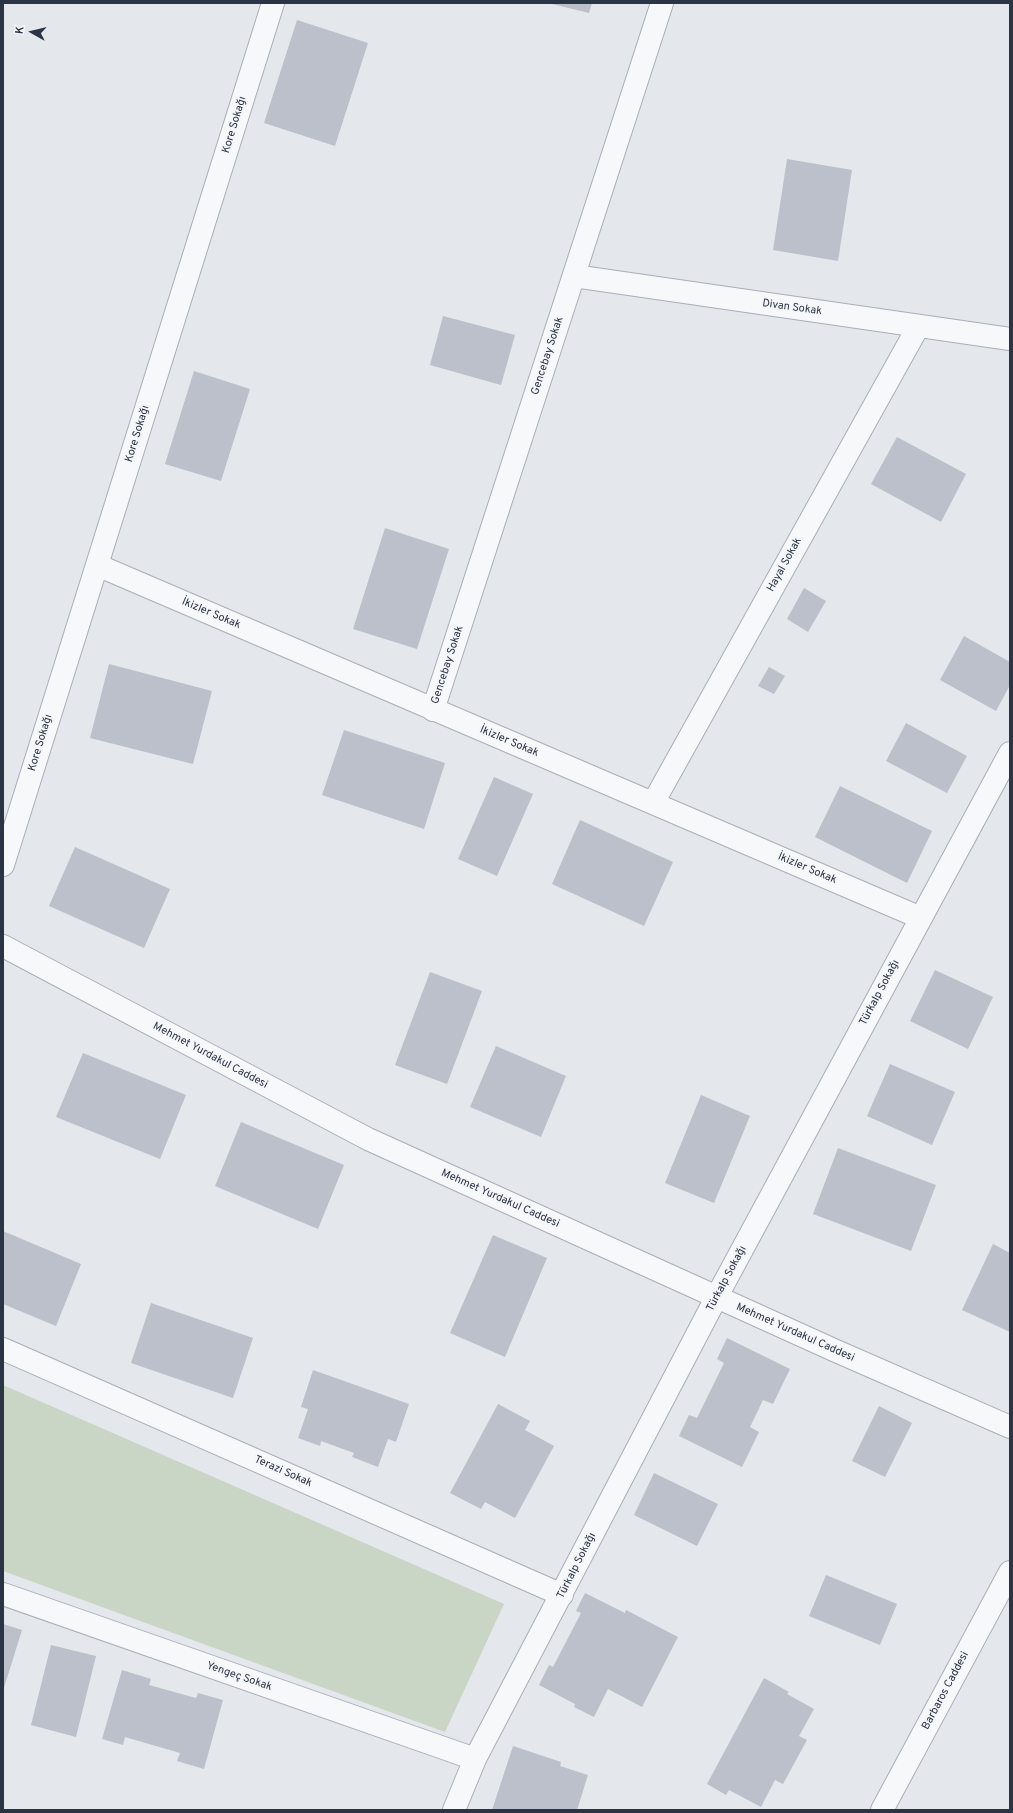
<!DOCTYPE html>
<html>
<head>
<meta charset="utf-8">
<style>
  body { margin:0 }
  #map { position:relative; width:1013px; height:1813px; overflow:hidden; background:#e4e7ec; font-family:Overpass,sans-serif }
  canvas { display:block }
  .frame { position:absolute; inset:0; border:4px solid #2b3445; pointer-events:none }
  .north { position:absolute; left:12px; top:12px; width:40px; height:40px; -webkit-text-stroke:3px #f4f6f9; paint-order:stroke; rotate:278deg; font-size:11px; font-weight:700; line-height:16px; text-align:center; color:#2b3445 }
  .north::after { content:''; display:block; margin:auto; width:14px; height:18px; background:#2b3445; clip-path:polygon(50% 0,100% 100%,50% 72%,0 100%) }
</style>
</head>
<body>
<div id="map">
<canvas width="1013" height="1813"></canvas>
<div class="frame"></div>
<div class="north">K</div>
</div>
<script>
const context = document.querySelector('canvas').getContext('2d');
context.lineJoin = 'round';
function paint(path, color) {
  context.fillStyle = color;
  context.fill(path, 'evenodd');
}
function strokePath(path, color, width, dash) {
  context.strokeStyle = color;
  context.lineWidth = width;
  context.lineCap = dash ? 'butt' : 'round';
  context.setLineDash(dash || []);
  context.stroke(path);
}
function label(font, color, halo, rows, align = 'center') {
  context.font = font + ' Overpass,sans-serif';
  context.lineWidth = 4;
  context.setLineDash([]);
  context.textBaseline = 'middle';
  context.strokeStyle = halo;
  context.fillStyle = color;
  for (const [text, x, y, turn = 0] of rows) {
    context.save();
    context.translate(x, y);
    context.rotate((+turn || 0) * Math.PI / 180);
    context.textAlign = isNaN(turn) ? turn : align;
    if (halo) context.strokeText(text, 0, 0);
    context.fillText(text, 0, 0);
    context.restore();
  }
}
paint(new Path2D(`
  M3,1385L504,1604L445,1732L3,1571Z`), '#c9d6c5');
paint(new Path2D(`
  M548,3H592L589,13Z
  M297,20L368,43L335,146L264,123Z
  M787,159L852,170L838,261L773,250Z
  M443,316L515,335L501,385L430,365Z
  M194,371L250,389L221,481L165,464Z
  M897,437L966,474L941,522L871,484Z
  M385,528L449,549L417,649L353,629Z
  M804,588L826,601L808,632L787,619Z
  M964,636L1010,662V685L996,711L940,680Z
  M109,664L212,691L193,764L90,738Z
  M769,667L785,676L774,694L758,686Z
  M906,723L967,756L947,793L886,761Z
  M344,730L445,763L424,829L322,795Z
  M494,777L533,794L497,876L458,859Z
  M840,786L932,831L907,883L815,837Z
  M580,820L673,862L644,926L552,884Z
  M75,847L170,889L144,948L49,906Z
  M935,970L993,997L968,1049L910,1021Z
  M430,972L482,991L447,1084L395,1065Z
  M496,1046L566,1076L541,1137L470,1107Z
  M83,1053L186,1095L160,1159L56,1117Z
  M890,1064L955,1092L932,1145L867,1116Z
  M701,1095L750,1116L714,1203L665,1183Z
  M241,1122L344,1165L318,1229L215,1186Z
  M838,1148L936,1185L911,1251L813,1214Z
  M3,1231L81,1264L56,1326L3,1304Z
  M493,1235L547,1258L505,1357L450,1333Z
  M993,1244L1010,1253V1332L962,1310Z
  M151,1303L253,1338L233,1398L131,1363Z
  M727,1338L790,1369L773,1404L763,1400L750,1427L759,1432L742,1467L679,1436L689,1415L697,1418L724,1363L717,1359Z
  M313,1370L409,1404L396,1442L388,1439L378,1467L352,1457L354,1453L321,1441L320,1446L298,1438L308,1409L301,1407Z
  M498,1404L530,1421L525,1430L554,1446L515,1518L485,1502L481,1509L450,1493Z
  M879,1406L912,1423L885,1477L852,1461Z
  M654,1473L718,1504L697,1546L634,1515Z
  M826,1575L897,1604L880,1645L809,1616Z
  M585,1593L625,1613L626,1610L678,1637L642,1707L608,1689L594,1717L574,1707L575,1704L539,1685L549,1665L553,1667L581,1613L576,1611Z
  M3,1624L22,1630L3,1691Z
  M51,1645L96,1656L76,1737L31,1725Z
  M122,1670L151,1679L149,1685L196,1698L198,1693L223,1700L204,1769L177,1761L180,1753L125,1737L123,1745L102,1739Z
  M764,1678L789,1692L787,1694L814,1709L799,1736L807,1740L783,1784L775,1780L761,1807L729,1790L726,1795L707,1784Z
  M513,1746L561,1762L560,1766L588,1775L577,1810H492Z`), '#bbc0ca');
const minor = new Path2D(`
  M574,276L1010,339
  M97,565L921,918
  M433,710L662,3
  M653,803L918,327
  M3,865L273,3
  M3,946L368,1139L836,1351L1010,1427
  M3,1349L562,1595
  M3,1594L475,1759
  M454,1810L475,1759L716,1298L1010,753`);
const tertiary = new Path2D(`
  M882,1810L1010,1572`);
strokePath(minor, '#a9aeb7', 24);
strokePath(tertiary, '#a9aeb7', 24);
strokePath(minor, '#f7f8fa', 22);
strokePath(tertiary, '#f7f8fa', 22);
label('11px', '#2b3445', '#f4f6f9', [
  ["Kore Sokağı",235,125,-73],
  ["Divan Sokak",792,308,8],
  ["Gencebay Sokak",548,356,-72],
  ["Kore Sokağı",138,434,-73],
  ["Hayal Sokak",785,565,-61],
  ["İkizler Sokak",211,614,23],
  ["Gencebay Sokak",448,665,-72],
  ["İkizler Sokak",509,742,23],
  ["Kore Sokağı",41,743,-73],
  ["İkizler Sokak",807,869,23],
  ["Türkalp Sokağı",880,993,-62],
  ["Mehmet Yurdakul Caddesi",210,1056,28],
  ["Mehmet Yurdakul Caddesi",500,1199,24],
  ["Türkalp Sokağı",727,1279,-62],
  ["Mehmet Yurdakul Caddesi",795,1333,24],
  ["Terazi Sokak",283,1472,24],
  ["Türkalp Sokağı",577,1566,-63],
  ["Yengeç Sokak",239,1677,19],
  ["Barbaros Caddesi",946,1691,-62]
]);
</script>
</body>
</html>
